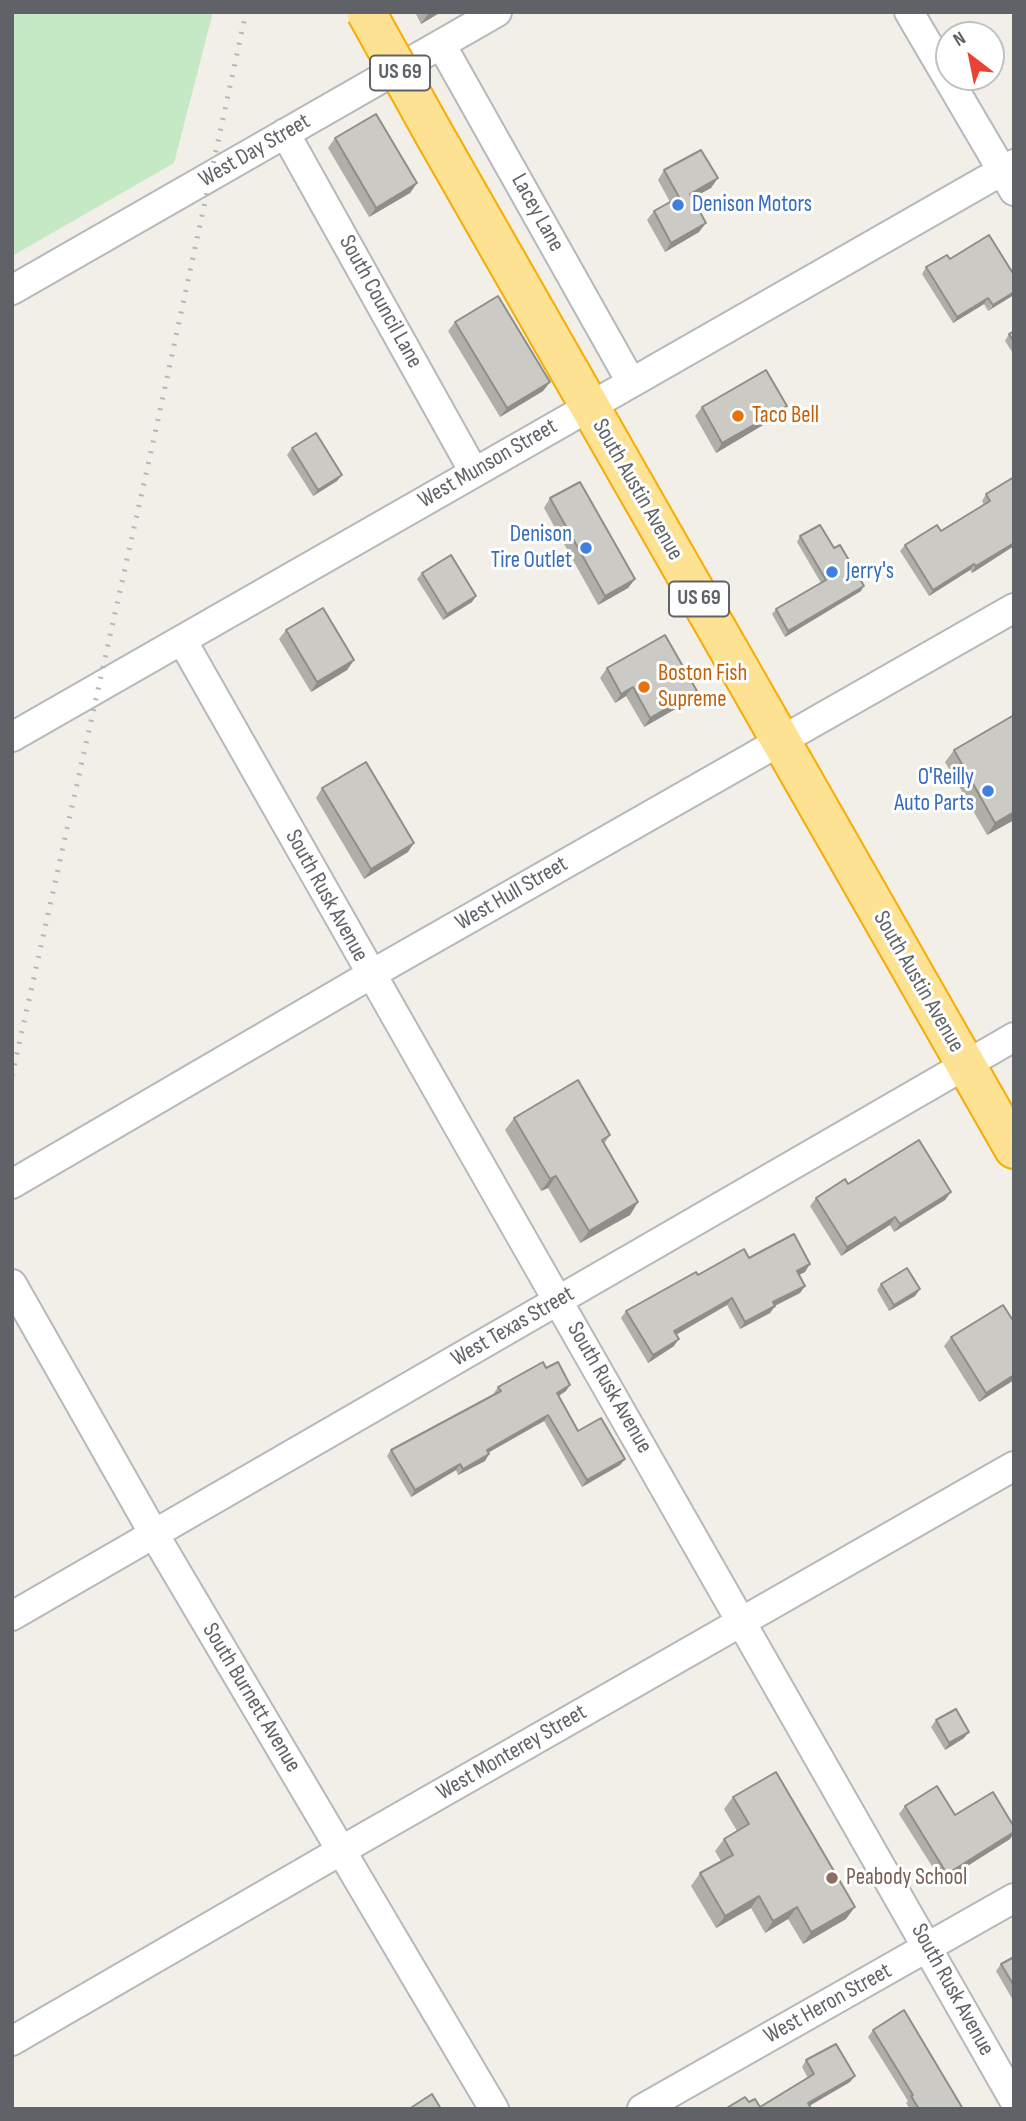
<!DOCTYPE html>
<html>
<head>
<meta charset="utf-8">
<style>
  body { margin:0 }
  #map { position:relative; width:1026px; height:2121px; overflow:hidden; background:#f1efe8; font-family:"Sofia Sans Condensed",sans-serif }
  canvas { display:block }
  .frame { position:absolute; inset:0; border:14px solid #5f6368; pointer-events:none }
  .north { position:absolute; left:935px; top:21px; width:70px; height:70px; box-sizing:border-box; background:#fff; border:2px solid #bfc1c3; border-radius:50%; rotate:328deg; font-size:19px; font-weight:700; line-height:28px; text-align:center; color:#5f6368 }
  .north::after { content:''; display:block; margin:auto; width:24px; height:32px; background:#ea4335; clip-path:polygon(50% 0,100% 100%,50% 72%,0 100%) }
</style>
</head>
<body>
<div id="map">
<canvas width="1026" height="2121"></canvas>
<div class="frame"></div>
<div class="north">N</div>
</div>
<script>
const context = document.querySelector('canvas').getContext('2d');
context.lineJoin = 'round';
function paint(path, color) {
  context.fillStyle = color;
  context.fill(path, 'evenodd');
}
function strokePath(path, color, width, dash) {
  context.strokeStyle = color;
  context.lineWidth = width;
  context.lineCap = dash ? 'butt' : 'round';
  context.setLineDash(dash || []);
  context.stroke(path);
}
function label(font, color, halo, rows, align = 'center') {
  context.font = font + ' "Sofia Sans Condensed",sans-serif';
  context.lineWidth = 6;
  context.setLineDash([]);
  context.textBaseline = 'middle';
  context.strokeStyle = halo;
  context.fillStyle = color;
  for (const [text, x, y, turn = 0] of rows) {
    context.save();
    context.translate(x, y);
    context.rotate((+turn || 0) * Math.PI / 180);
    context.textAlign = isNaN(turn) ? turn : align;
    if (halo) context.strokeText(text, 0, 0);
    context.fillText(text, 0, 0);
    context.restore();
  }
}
paint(new Path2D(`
  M12,12H213L174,163L12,256Z`), '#c5e8c5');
const minor = new Path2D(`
  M909,12L1014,191
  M441,44L631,382
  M285,133L474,472
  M12,290L497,12
  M182,640C457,1128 738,1612 1014,2100
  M12,737L1014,164
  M12,1184L370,975L1014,608
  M12,1284L154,1534L494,2109
  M12,1616L1014,1037
  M12,2041L342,1850L1014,1466
  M642,2109L1014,1898`);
const highway = new Path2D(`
  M434,134L1014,1149`);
strokePath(minor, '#b5b8bc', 32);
strokePath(highway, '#f9ab00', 42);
strokePath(minor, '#fff', 28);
strokePath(highway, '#fde293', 38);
strokePath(new Path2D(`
  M12,1076L154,438L246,12`), '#b6b7b8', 5, [2, 9]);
const highwayBridge = new Path2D(`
  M366,12L434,134`);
strokePath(highwayBridge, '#f9ab00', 42, []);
strokePath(highwayBridge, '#fde293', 38);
paint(new Path2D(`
  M415,12H441L421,24Z
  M335,138L417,183L410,193L369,217L328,148Z
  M664,170L711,188L692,198L699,232L665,252L647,220L654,211L670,202L658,180Z
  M950,259L1014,275L988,311L984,304L953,323L922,274L926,267Z
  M455,322L550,382L543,391L500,417L448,331Z
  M1014,331V355L1005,341L1009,334Z
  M702,407L780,415L716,453L695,416Z
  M292,448L337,481L313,496L287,455Z
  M1014,477V546L972,573L970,570L929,596L900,551L905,545L941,531L984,505L982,501L986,494Z
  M550,498L635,579L628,588L598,605L544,508Z
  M800,536L834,548L861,591L785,637L772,614L776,609L821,583L797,542Z
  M422,573L472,602L443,620L417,579Z
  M286,630L354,660L347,670L311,692L279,639Z
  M607,668L697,691L691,700L644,727L626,696L615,703L600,678Z
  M954,750L1014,820L987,835L945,762Z
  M322,788L408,852L364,879L316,798Z
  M514,1118L610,1135L604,1144L638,1202L630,1215L580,1243L548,1188L541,1191L505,1130Z
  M848,1184L951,1192L945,1200L894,1232L890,1225L841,1256L810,1206L816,1198Z
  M749,1258L805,1272L799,1275L805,1286L800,1293L775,1306L770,1313L740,1329L727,1305L676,1334L674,1346L648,1363L621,1318L626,1311L698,1275Z
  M881,1284L920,1289L915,1296L889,1311L877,1290Z
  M1014,1322V1380L979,1402L944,1346L951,1337Z
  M546,1368L566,1391L559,1396L578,1431L625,1459L620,1465L582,1487L544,1421L488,1453L489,1454L485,1461L458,1475L456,1470L411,1497L387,1456L391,1450L494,1394V1393L498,1387Z
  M936,1720L964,1738L945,1750L931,1727Z
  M733,1797L846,1919L803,1944L788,1919L765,1933L751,1908L716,1928L691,1886L700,1873L721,1861L715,1851L724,1839L737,1831L724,1809Z
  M905,1806L1014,1827V1834L1010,1839L942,1882L899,1814Z
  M1014,1957V2002L996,1971L1001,1964Z
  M873,2030L963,2109H910L906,2103L908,2101L868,2037Z
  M806,2060L850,2082L809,2106L725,2109L749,2102L760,2107L808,2078L802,2067Z`), '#afaea9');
paint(new Path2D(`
  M431,12H441L421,24L428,14Z
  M718,178L711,188L683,203L690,194Z
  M417,183L410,193L369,217L376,208Z
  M706,223L699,232L665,252L671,243Z
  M1014,292V295L988,311L993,305Z
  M988,298L984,304L953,323L957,317Z
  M550,382L543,391L500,417L507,408Z
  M787,406L780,415L716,453L722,443Z
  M342,475L337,481L313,496L318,490Z
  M1014,543V546L972,573L976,566Z
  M974,564L970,570L929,596L933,590Z
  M635,579L628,588L598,605L605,596Z
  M864,586L861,591L785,637L788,631Z
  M476,596L472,602L443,620L447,614Z
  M354,660L347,670L311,692L317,682Z
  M633,687L626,696L615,703L621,694Z
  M697,691L691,700L644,727L650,718Z
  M1014,812V820L987,835L995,823Z
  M414,843L408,852L364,879L371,869Z
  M556,1176L548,1188L541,1191L550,1179Z
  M951,1192L945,1200L894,1232L900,1224Z
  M638,1202L630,1215L580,1243L589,1231Z
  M895,1217L890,1225L841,1256L847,1247Z
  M810,1264L805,1272L792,1278L797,1271Z
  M805,1286L800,1293L768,1309L773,1302Z
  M920,1289L915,1296L889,1311L894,1305Z
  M732,1298L727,1305L669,1339L674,1331Z
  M775,1306L770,1313L740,1329L745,1322Z
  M679,1339L674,1346L648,1363L653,1355Z
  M1014,1375V1380L979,1402L986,1393Z
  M570,1385L566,1391L553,1399L557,1393Z
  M548,1415L544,1421L482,1456L487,1450Z
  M489,1454L485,1461L458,1475L463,1469Z
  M625,1459L620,1465L582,1487L587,1480Z
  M460,1464L456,1470L411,1497L415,1490Z
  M969,1732L964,1738L945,1750L949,1743Z
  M1014,1832L1010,1839L942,1882L947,1874Z
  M759,1896L751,1908L716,1928L725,1916Z
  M797,1907L788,1919L765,1933L773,1921Z
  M855,1907L846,1919L803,1944L811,1932Z
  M855,2076L850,2082L804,2109L808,2103Z`), '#8f8d8a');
const building = new Path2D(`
  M376,114L417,183L376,208L335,138Z
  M701,150L718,178L690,194L706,223L671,243L654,211L679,197L664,170Z
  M989,235L1014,275V292L993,305L988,298L957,317L926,267L947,255L950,259Z
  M498,296L550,382L507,408L455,322Z
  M1014,331V342L1009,334Z
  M766,370L787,406L722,443L702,407Z
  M316,433L342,475L318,490L292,448Z
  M1014,477V543L976,566L974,564L933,590L905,545L937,525L941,531L990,501L986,494Z
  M580,482L635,579L605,596L550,498Z
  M820,525L834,548L840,545L864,586L788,631L776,609L826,580L800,536Z
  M451,555L476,596L447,614L422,573Z
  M323,608L354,660L317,682L286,630Z
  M665,635L697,691L650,718L633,687L621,694L607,668Z
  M1014,715V812L995,823L954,750Z
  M366,762L414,843L371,869L322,788Z
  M578,1080L610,1135L602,1140L638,1202L589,1231L556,1176L550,1179L514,1118Z
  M919,1140L951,1192L900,1224L895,1217L847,1247L816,1198L845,1179L848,1184Z
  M794,1234L810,1264L797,1271L805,1286L773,1302L775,1306L745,1322L732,1298L674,1331L679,1339L653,1355L626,1311L696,1272L698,1275L744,1249L749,1258Z
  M907,1268L920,1289L894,1305L881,1284Z
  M1003,1305L1014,1322V1375L986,1393L951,1337Z
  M543,1362L546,1368L558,1362L570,1385L557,1393L578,1431L601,1418L625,1459L587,1480L548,1415L487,1450L489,1454L463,1469L460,1464L415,1490L391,1450L501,1391L498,1387Z
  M956,1709L969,1732L949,1743L936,1720Z
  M776,1772L855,1907L811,1932L797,1907L773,1921L759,1896L725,1916L700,1873L733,1855L724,1839L749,1824L733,1797Z
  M937,1786L955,1815L993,1792L1014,1827V1832L947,1874L905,1806Z
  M1014,1957V1986L1001,1964Z
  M904,2010L963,2109H919L911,2096L913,2095L873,2030Z
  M836,2044L855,2076L808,2103L811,2109H725L745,2097L749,2102L755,2099L760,2107L814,2074L806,2060Z
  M432,2094L441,2109H409Z`);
paint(building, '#cccac5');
strokePath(building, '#8f8d8a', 2);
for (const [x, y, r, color] of [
  [678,205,7,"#3f7fe0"],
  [738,416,7,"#e8710a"],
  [586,548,7,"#3f7fe0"],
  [832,572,7,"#3f7fe0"],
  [644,687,7,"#e8710a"],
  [988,791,7,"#3f7fe0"],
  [832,1878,7,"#8d6e63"]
]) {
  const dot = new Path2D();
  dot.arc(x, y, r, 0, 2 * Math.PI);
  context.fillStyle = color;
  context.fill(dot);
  strokePath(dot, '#fff', 2.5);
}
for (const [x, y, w] of [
  [400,73,60],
  [699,599,60]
]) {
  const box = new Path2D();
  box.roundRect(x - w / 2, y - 17.5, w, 35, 5);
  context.fillStyle = '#fff';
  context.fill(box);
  strokePath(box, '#5f6368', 2);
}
label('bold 21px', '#5f6368', null, [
  ["US 69",400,73],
  ["US 69",699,599]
]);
label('23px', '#5f6368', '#fff', [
  ["West Day Street",255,151,-30],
  ["Lacey Lane",537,213,61],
  ["South Council Lane",380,302,61],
  ["West Munson Street",488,464,-30],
  ["South Austin Avenue",637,490,60],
  ["West Hull Street",512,894,-30],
  ["South Rusk Avenue",326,896,61],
  ["South Austin Avenue",918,982,60],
  ["West Texas Street",513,1327,-30],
  ["South Rusk Avenue",609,1388,60],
  ["South Burnett Avenue",251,1698,59],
  ["West Monterey Street",512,1753,-30],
  ["South Rusk Avenue",952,1990,61],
  ["West Heron Street",828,2004,-29]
]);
label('23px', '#366cbe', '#fff', [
  ["Denison Motors",692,205],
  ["Denison",572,535,"right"],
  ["Tire Outlet",572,561,"right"],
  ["Jerry's",846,572],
  ["O'Reilly",974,778,"right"],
  ["Auto Parts",974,804,"right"]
], 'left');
label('23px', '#c56008', '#fff', [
  ["Taco Bell",752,416],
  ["Boston Fish",658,674],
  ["Supreme",658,700]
], 'left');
label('23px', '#785e54', '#fff', [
  ["Peabody School",846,1878]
], 'left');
</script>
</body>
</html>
